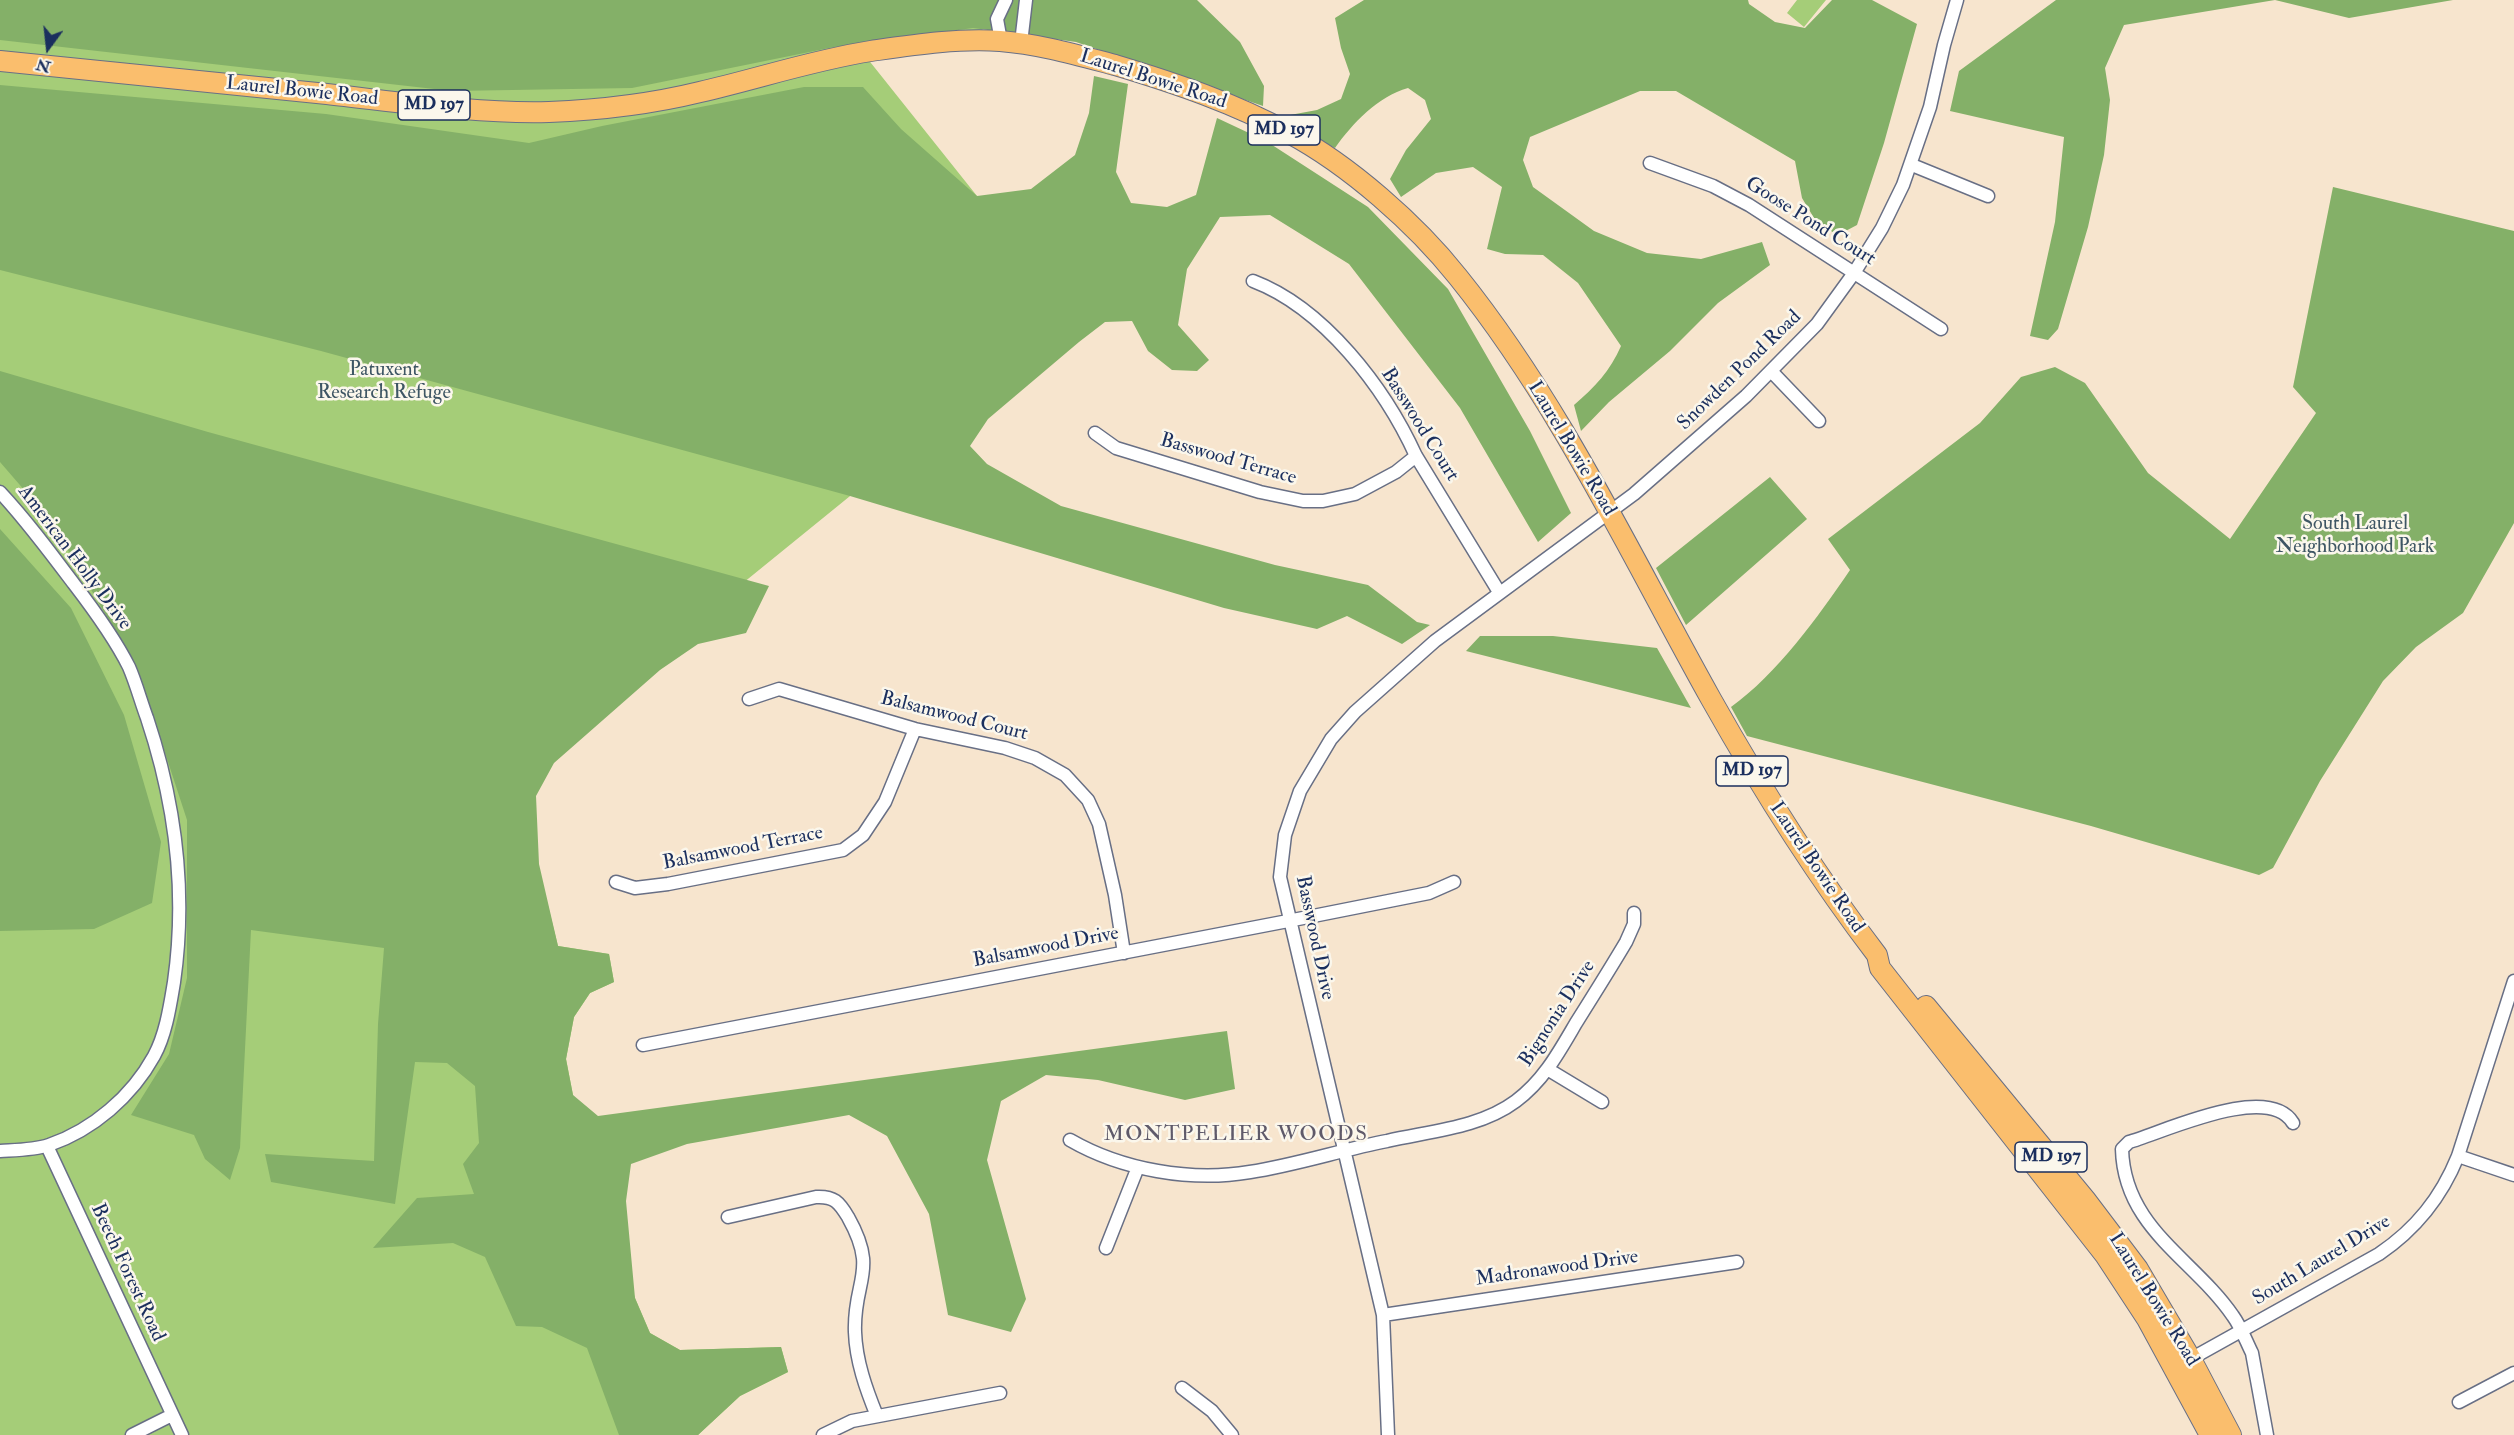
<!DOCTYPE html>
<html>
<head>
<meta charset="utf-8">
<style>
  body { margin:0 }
  #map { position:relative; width:2514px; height:1435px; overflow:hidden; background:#f7e5ce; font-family:"IM FELL Double Pica",serif }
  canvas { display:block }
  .north { position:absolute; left:18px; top:18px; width:60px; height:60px; -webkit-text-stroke:4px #fbf7ec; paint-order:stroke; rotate:195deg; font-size:16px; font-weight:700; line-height:24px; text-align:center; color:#1b2f5e }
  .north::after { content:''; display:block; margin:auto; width:21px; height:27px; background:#1b2f5e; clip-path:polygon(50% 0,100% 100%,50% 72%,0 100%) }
</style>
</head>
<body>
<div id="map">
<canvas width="2514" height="1435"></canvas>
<div class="north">N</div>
</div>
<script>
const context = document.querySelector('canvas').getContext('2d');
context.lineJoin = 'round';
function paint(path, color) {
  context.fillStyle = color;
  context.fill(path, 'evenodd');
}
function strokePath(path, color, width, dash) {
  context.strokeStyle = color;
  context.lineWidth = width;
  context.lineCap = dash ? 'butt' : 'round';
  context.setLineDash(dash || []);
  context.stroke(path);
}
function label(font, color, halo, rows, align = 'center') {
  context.font = font + ' "IM FELL Double Pica",serif';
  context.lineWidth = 5;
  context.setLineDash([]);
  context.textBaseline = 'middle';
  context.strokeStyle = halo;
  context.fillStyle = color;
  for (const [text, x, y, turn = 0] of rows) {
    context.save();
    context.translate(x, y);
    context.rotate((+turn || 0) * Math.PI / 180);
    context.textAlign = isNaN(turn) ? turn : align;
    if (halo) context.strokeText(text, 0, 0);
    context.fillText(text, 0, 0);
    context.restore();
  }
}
paint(new Path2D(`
  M0,0L986,22L980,35L863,53L977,196L1068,319L514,769L558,946L609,954L614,982L590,993L574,1017L566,1059L573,1095L635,1298L650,1333L680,1350L781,1347L788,1372L740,1396L698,1435H0Z
  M1797,0H1826L1804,27L1787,13Z`), '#a5cd78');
paint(new Path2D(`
  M0,0H1197L1240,42L1264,86L1263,106L1076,42L973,28L834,47L632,88L452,91L0,40Z
  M1364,0H1748L1749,4L1775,22L1805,28L1832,0H1872L1917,24L1884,143L1857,225L1838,235L1817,223L1802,198L1795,161L1676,91H1640L1530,137L1523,160L1533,187L1594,231L1647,253L1701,259L1762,242L1770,265L1718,303L1670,351L1609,402L1581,431L1574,405C1595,387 1610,371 1621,346L1578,283L1543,255L1505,254L1487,249L1502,187L1473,167L1436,173L1401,197L1390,179L1406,150L1431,119L1425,100L1408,88C1378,96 1352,124 1335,148L1310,136L1290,115L1317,110L1341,99L1350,74L1341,48L1335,18Z
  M2056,0H2453L2349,18L2275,0L2124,25L2105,68L2110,100L2104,155L2088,227L2058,329L2048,340L2030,336L2055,222L2064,137L1950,111L1959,71Z
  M1094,76L1128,84L1116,172L1131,203L1167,207L1196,195L1217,118L1266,141L1368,207L1448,289L1530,431L1571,513L1538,542L1460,408L1349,264L1270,215L1220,217L1187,269L1178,325L1209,360L1197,371L1172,370L1148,351L1132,321L1105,322L1079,342L988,419L970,446L987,464L1061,506L1275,565L1368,585L1417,622L1430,625L1402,644L1347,616L1317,629L1224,608L850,496L321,351L0,270V85L326,114L529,143L602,126L804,87H863L901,129L977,196L1031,189L1075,155L1089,113Z
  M2333,187L2514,231V523L2463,613L2416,647L2383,681L2320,781L2273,868L2259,875L2091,826L1747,736L1731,707C1777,674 1818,617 1850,570L1828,539L1980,423L2021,377L2055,367L2085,383L2148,473L2230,539L2316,413L2293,387Z
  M0,371L208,432L769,586L746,633L698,644L660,670L554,763L536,796L539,864L558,946L609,954L614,982L590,993L574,1017L566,1059L573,1095L598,1116L1227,1031L1235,1089L1185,1100L1098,1080L1046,1075L1001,1101L987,1160L1026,1299L1011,1332L948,1315L929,1214L887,1136L849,1115L687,1144L631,1164L626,1201L635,1298L650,1333L680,1350L781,1347L788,1372L740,1396L698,1435H619L587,1348L542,1327L516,1326L485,1257L453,1243L373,1248L417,1198L474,1194L463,1164L479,1143L475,1086L447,1063L415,1062L395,1204L271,1182L265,1154L374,1161L378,1024L384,948L251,930L240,1148L230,1180L205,1159L194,1135L131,1115L169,1054L187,978V820L138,670L51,521L0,462Z
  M1770,477L1807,519L1686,625L1656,568Z
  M0,529L71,608L124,715L161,842L152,903L94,929L0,931Z
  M1480,636H1553L1657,648L1691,708L1466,651Z`), '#84b068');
const minor = new Path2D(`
  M1001,41L997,19L1006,0
  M1021,43L1026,0
  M1650,163L1713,186L1749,205L1941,329
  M1912,165L1988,196
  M1253,281C1324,308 1385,388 1416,456L1499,592
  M1772,372L1819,421
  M1095,433L1116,448L1260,492L1303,501H1323L1355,494L1396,472L1416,456
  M0,492C27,521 50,552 74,584C94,610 114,637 129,667C136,683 141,702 147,718C176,805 187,891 174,982C170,1006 166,1034 154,1056C132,1096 93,1130 49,1145C34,1150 16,1150 0,1151
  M749,699L779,689L915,729L1005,748L1035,758L1065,775L1088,800L1099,824L1115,895L1124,953
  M616,882L635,888L668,884L843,850L863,835L885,802L915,729
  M643,1045L1288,921L1429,893L1454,882
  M1549,1070L1602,1102
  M1070,1140C1122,1170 1191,1182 1250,1172C1296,1165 1341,1150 1387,1141C1430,1131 1480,1128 1516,1101C1544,1080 1559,1052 1576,1023C1593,996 1610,969 1626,942L1634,924V913
  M47,1146L182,1435
  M2458,1156L2514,1175
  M728,1217L816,1197C834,1196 839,1202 848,1217C879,1272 853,1280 855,1332C856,1361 866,1389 877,1416
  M1106,1248L1138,1167
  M1383,1315L1737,1262
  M2187,1361L2379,1254C2416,1229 2441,1198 2458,1156L2514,981
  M1182,1388L1212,1411L1232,1435
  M2459,1402L2514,1373
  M132,1435L172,1415
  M823,1435L852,1421L1000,1393
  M1388,1435L1383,1315L1280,877L1285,835L1300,791L1331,739L1355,712L1435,641L1634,494L1746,396L1817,324L1854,273L1882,228L1903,185L1930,107L1944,45L1957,0
  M2267,1435L2252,1353C2246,1341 2241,1327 2233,1316C2194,1259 2124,1228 2122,1149L2129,1142C2164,1132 2268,1082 2293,1123`);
const primary = new Path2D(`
  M0,61C109,72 218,83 327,94C399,102 477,114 549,112C600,110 651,104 700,92C757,79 813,60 871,51C913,45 958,38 1000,41C1039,44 1077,55 1115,65C1175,83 1234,103 1289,133C1349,165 1416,224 1458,277C1561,405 1631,556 1711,699C1761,788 1815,874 1877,955L1880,968L2105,1255L2147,1319L2210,1435
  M1926,1006L2085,1199L2138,1269L2191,1359L2231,1435`);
strokePath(minor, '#686f85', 15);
strokePath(primary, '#686f85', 22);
strokePath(minor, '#fff', 12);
strokePath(primary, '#fabe6d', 20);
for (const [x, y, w] of [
  [434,105,72],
  [1284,130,72],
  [1752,771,72],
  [2051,1157,72]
]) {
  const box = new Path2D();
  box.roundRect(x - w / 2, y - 15, w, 30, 4.5);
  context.fillStyle = '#fbf7ec';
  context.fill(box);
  strokePath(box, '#1b2f5e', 1.5);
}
label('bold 18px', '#1b2f5e', null, [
  ["MD 197",434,105],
  ["MD 197",1284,130],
  ["MD 197",1752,771],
  ["MD 197",2051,1157]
]);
label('20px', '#1b2f5e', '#fbf7ec', [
  ["Laurel Bowie Road",1153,80,18],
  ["Laurel Bowie Road",302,92,6],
  ["Goose Pond Court",1810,222,32],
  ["Snowden Pond Road",1740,371,-44],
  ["Basswood Court",1419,425,58],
  ["Laurel Bowie Road",1571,449,59],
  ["Basswood Terrace",1228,460,16],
  ["American Holly Drive",74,558,53],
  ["Balsamwood Court",954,717,14],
  ["Balsamwood Terrace",743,849,-11],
  ["Laurel Bowie Road",1816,868,56],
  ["Basswood Drive",1314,938,78],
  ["Balsamwood Drive",1046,948,-11],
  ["Bignonia Drive",1558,1014,-57],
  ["South Laurel Drive",2322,1261,-31],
  ["Madronawood Drive",1557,1269,-8],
  ["Beech Forest Road",127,1273,65],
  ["Laurel Bowie Road",2153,1300,58]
]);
label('20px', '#3e5664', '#fbf7ec', [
  ["Patuxent",384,371],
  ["Research Refuge",384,394],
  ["South Laurel",2355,525],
  ["Neighborhood Park",2355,548]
]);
context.letterSpacing = '1.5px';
label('21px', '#5f5a6a', '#fbf7ec', [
  ["MONTPELIER WOODS",1236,1135]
]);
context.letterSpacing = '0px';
</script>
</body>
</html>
